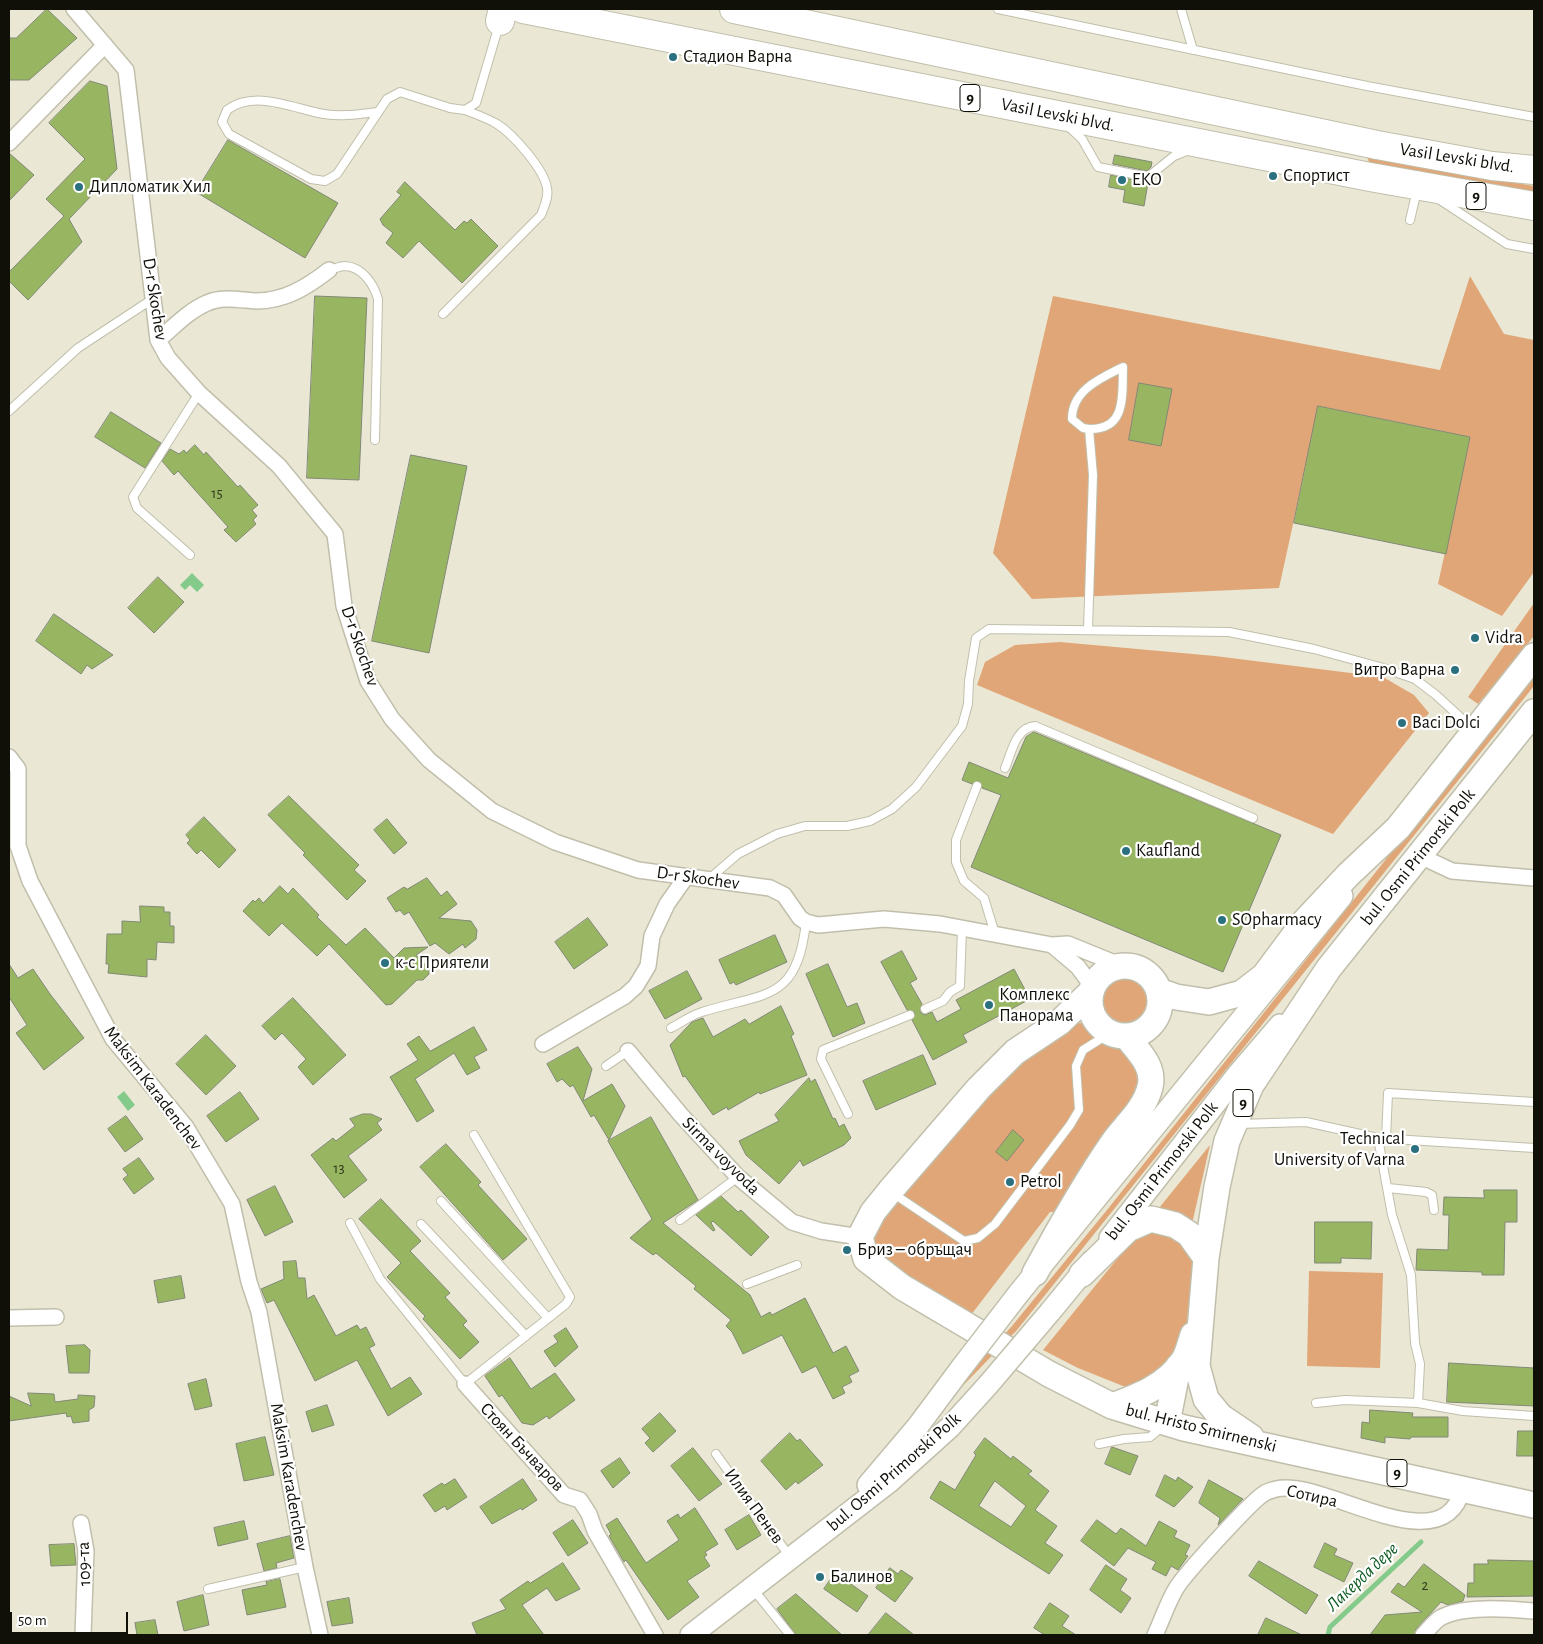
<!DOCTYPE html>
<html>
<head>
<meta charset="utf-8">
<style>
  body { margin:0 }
  #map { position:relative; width:1543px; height:1644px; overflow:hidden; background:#eae8d4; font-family:"Alegreya Sans",sans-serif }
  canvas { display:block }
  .frame { position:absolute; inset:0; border:10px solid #100f08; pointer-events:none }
  .scale { position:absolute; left:10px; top:1612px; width:118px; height:22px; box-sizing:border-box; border:2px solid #100f08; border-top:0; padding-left:6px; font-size:15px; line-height:18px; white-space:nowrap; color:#100f08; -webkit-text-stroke:4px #fff; paint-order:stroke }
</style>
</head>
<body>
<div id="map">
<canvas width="1543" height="1644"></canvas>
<div class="frame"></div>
<div class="scale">50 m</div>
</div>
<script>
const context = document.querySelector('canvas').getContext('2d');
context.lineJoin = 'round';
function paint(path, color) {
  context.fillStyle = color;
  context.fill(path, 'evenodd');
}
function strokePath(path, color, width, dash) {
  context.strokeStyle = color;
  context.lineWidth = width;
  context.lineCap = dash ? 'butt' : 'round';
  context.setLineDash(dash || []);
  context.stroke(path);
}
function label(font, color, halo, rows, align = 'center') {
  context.font = font + ' "Alegreya Sans",sans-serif';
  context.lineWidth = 4.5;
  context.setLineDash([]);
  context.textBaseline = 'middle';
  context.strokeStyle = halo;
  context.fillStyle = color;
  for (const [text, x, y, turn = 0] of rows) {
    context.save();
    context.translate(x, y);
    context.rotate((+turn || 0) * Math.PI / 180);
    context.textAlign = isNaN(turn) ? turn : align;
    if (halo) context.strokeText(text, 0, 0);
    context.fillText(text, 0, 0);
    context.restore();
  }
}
paint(new Path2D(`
  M1367,157L1534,186V193L1369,162Z
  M1470,276L1504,334L1534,340V572L1502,616L1438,584L1470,437L1319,406L1279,588L1032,599L993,553L1053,296L1440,370Z
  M1534,603V636L1478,704L1468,697Z
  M1060,642L1215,656L1383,677L1414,695L1429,713L1333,834L977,685L985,662L1015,645Z
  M1534,673V686L1017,1330L950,1399L949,1396L1012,1326L1107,1210Z
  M1122,966C1156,967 1176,1007 1146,1030C1140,1034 1133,1035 1127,1037L1149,1071L1068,1211L1050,1212L964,1324L872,1266L865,1225L979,1088L1066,1025L1080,1023L1099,1027C1080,1001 1091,973 1122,966Z
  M1210,1145L1192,1224L1181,1215L1159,1208Z
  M1156,1226L1192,1251C1195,1279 1190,1328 1177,1354C1172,1365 1158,1376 1149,1386H1123L1078,1368L1043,1350L1143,1227Z
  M1309,1271L1383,1273L1380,1368L1307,1366Z`), '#e0a677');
paint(new Path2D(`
  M192,573L204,585L197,592L190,585L185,590L180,585Z
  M124,1091L135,1105L128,1111L117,1097Z`), '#83ca8b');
strokePath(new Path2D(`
  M1328,1635L1330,1627L1421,1542`), '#83ca8b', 5);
const building = new Path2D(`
  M47,9L77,38L29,80H9V38H16Z
  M90,81L107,86L117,169L69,219L82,242L28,300L9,281V272L64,216L46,199L85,159L49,123Z
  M228,140L338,203L305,258L196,192Z
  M9,153L34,175L9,201Z
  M1115,155L1152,162L1151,167L1147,171L1113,164Z
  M1111,175L1148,183L1144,206L1123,202L1125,190L1109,187Z
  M405,182L455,230L464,221L467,223L471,219L498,246L462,283L419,241L403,258L386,243L393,233L383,225L380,219L401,195L397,192Z
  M315,296L367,298L359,480L307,478Z
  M1139,383L1172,389L1161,446L1129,440Z
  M1318,406L1470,437L1446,554L1294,523Z
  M111,412L161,443L145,468L95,437Z
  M195,445L204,455L206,452L238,487L240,485L258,505L252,510L257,516L253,520L256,524L236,542L224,530L228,527L178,471L174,475L162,461L170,449L179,454L184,450L186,453Z
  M411,455L467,466L429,653L372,641Z
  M158,577L184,602L154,633L128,608Z
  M54,614L113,655L92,669L87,665L81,674L36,641Z
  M1034,732L1281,835L1223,972L971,867L1001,795L982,788L979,781L972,784L962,780L969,762L1008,778L1026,737Z
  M289,796L359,865L354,870L366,881L347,900L303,855L305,853L268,815Z
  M204,817L236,850L219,868L201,850L197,854L187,843L190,840L186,835Z
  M387,819L407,843L394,854L374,830Z
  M427,878L441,896L447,891L457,904L439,918L471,921L477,930L476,939L465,948L463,944L449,954L435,943L430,946L409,912L404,915L400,910L396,912L387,898L404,887L407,889Z
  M280,886L288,894L293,888L319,915L317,917L346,945L365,928L394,958L404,948L428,947L416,955L429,969V974L423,980H417L392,1004L386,1005L329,944L317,956L282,923L269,936L243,911L253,900L255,902L259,898L263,903Z
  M140,906L164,907V912H170V926H174V943L157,942L156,960L147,959V977L108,973L109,964H106L107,934H122V921L140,922Z
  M588,918L608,945L574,969L555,942Z
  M775,935L787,962L736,985L734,982L730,984L719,960Z
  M902,951L917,979L910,983L922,1004L920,1012L925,1015L932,1012L937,1022L961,1009L956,1000L1014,969L1030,999L963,1035L967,1042L933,1060L912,1020L915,1012L907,1010L881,962Z
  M9,964L18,978L33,969L50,994L84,1038L44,1070L16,1033L27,1025L9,997Z
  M828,964L847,1007L857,1003L865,1023L833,1037L806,974Z
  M687,971L702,999L665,1019L649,991Z
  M293,998L346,1055L313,1085L298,1067L306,1059L282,1033L275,1040L262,1026Z
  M781,1006L794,1034L791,1036L807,1075L760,1094L759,1092L728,1110L727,1107L713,1115L685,1076L683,1077L670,1045L692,1022L700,1019L703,1018L713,1037L745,1019L749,1024Z
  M474,1027L487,1050L474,1057L480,1068L467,1075L454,1053L415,1079L434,1111L417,1122L390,1077L418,1060L407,1044L419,1036L430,1051Z
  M206,1035L236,1066L206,1095L176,1064Z
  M578,1047L592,1069L583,1101L612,1084L625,1106L609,1140L594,1115L591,1117L573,1085L570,1087L562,1079L557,1082L547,1064Z
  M923,1055L936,1084L876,1110L863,1081Z
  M809,1078L811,1082L815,1079L833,1119L835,1118L839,1127L844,1124L851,1138L844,1145L803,1166L800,1160L779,1184L746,1155L739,1141L779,1121L775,1115Z
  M240,1092L259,1119L226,1142L207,1116Z
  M363,1114H371L382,1119L377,1123L382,1130L348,1156L367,1180L344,1198L311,1155L333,1138L336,1141L355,1126L350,1119Z
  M126,1116L143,1139L125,1152L108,1129Z
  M651,1117L698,1200L663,1223L750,1295L761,1317L770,1312L772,1315L805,1298L833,1353L846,1346L859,1371L849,1376L852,1382L842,1387L845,1393L833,1399L816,1366L802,1373L782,1335L743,1354L732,1332L726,1326L731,1320L694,1289L696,1286L656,1253L653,1255L630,1238L652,1219L608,1141Z
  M1013,1130L1024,1140L1007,1161L996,1152Z
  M446,1144L481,1182L478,1185L527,1239L503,1260L420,1167Z
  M139,1158L154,1179L134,1194L123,1179L128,1175L123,1169Z
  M275,1186L293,1222L265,1236L247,1200Z
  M1484,1190H1517V1222H1505L1504,1275H1482V1272L1416,1270L1417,1249L1448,1250L1449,1215H1443L1444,1197L1484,1198Z
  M721,1196L738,1212L741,1210L769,1237L751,1256L713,1221L711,1223L715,1230L713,1231L696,1215Z
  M381,1199L421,1241L410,1251L450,1293L445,1297L467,1321L463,1325L479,1342L460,1359L423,1319L425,1316L387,1277L401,1263L359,1219Z
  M1315,1222H1372L1371,1259L1341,1258V1263H1315Z
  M296,1261L298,1278H305L307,1299L314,1295L336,1336L357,1325L360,1330L366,1327L375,1345L369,1348L391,1389L410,1377L422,1394L388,1416L357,1360L315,1381L274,1300L267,1303L261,1289L284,1279L283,1262Z
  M181,1276L185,1298L158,1303L154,1281Z
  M566,1328L578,1347L555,1367L544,1351L558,1342L554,1336Z
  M85,1345L90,1350L89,1373H69L66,1346Z
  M510,1358L531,1389L555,1373L575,1400L549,1419L547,1416L533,1425L522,1423L502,1395L499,1397L485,1376Z
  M1449,1363L1534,1368V1406L1447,1402Z
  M206,1379L212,1406L195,1410L188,1384Z
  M28,1393L54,1394L55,1402L78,1399V1395L95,1396L94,1407L89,1410V1421L73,1423L71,1416L67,1417L66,1413L9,1421V1396L31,1406Z
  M327,1405L334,1425L312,1432L306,1412Z
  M1370,1410L1413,1413L1412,1417H1448V1437H1411L1410,1439L1385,1437V1443L1361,1438L1362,1422L1369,1423Z
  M660,1413L676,1431L653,1452L645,1443L650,1438L642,1429Z
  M1518,1431H1534V1456H1517Z
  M790,1433L797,1441L800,1439L823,1465L798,1484L796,1481L786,1490L761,1461Z
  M265,1437L274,1475L244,1481L236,1444Z
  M985,1438L1011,1459L1013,1456L1032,1471L1028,1474L1049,1491L1035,1510L1057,1526L1045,1543L1063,1555L1049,1574L930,1498L940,1481L955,1490L976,1455L974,1453ZM995,1481L1026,1506L1011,1527L979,1506Z
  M1112,1447L1138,1456L1130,1475L1105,1464Z
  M693,1448L722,1484L699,1501L671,1466Z
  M620,1458L630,1473L613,1488L601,1471Z
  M1165,1475L1176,1481L1178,1477L1193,1487L1174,1507L1156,1496Z
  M455,1479L467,1497L447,1510L445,1506L435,1512L423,1495L442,1483L444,1485Z
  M523,1479L537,1500L522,1510L521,1508L492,1524L480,1507Z
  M1209,1480L1243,1499L1218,1525L1220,1518L1199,1503Z
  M695,1508L718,1544L705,1552L707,1555L704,1557L710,1566L687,1581L699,1597L668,1620L626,1560L624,1562L620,1555L609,1536L611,1534L606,1525L617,1518L646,1563L679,1540L667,1521L678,1514L680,1518Z
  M749,1515L761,1535L737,1550L725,1530Z
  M573,1520L588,1543L568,1556L553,1533Z
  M1097,1520L1116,1534L1121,1528L1146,1546L1159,1521L1177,1531L1174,1537L1190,1545L1185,1555L1188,1556L1178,1570L1171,1566L1166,1576L1152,1569L1156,1562L1128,1548L1114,1566L1081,1541Z
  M244,1521L248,1539L218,1546L214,1528Z
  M290,1536L294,1558L276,1563L277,1568L264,1571L257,1544Z
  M1325,1543L1337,1549L1334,1555L1353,1563L1344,1582L1314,1567Z
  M74,1544L76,1565L51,1566L49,1545Z
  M1488,1560L1534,1561V1596L1467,1597L1468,1583H1474V1564H1488Z
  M1259,1561L1318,1595L1306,1614L1249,1576Z
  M563,1563L580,1589L556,1601L547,1588L522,1605L544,1635H477L472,1623L506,1609L500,1600L528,1581L530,1583Z
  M1424,1564L1465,1595L1463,1601L1448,1605L1441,1602L1416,1629L1414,1635H1370L1385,1615L1422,1612L1391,1592L1398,1583L1404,1587Z
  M1106,1565L1127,1579L1120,1590L1131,1598L1121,1613L1090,1590Z
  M890,1568L898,1574L901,1570L913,1578L895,1602L876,1588Z
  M835,1573L868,1596L857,1612L824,1589Z
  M280,1579L286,1607L247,1615L242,1590L267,1585L266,1582Z
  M796,1594L842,1635H796L777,1609Z
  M203,1595L209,1625L184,1631L177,1602Z
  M349,1598L353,1623L332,1626L327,1602Z
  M1050,1603L1069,1616L1062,1626L1076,1635H1045L1034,1628Z
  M886,1613L914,1635H868Z
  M1266,1618L1302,1635H1258Z
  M155,1620L158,1635H137L135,1623Z`);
paint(building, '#98b662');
strokePath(building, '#818876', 1);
const lane = new Path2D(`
  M998,9L1367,86L1534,117
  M1181,9L1193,50
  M378,112C360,114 342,117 324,114C294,109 255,89 227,110L222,122L229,134L311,179L325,181L337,174L387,99L400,92L450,108L465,110L476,103L499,25
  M1069,127L1082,139L1098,167L1148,177L1174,156L1189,150
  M1440,200L1507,244L1534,249
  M1410,220L1417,190
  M329,270C334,269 340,266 345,266C363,267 374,285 378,299L375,440
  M443,314L541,215C544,207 549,197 547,188C544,169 513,134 497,124C487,118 475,114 465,110
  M9,411L78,348L154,298
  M190,555L137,508L133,497L199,393
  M1088,630L1093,475L1089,429C1127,430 1122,395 1123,367C1101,378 1072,390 1072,419L1083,428L1089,429
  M1005,768C1012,752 1015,728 1035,726L1253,818
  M977,786L956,840V862L964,881L984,898L995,934
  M709,879L738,854L777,834L805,826H847L870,821L892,809L916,787L962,726L968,704L969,681L976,638L989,629L1229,632L1314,649L1380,667L1415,679L1436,695L1472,728
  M925,1009L943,1001L950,992L960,986L962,928
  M671,1028C681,1023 691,1015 702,1012C765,992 797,1003 806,922
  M606,1066L628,1051
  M848,1114L821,1059L823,1050L910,1015
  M1238,1124L1306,1122L1378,1138L1534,1148
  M1378,1138L1392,1215L1411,1275L1415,1343L1420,1364L1418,1403
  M1386,1139L1388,1093L1534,1102
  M1388,1188L1426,1192L1432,1195L1434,1210
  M891,1192L964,1241L978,1238L995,1224L1070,1125L1079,1110L1076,1066L1083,1050L1110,1033
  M441,1201L548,1318
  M680,1220L738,1177
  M350,1223L380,1279L465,1384L566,1304L570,1297L474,1135
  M421,1224L526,1336
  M747,1284L797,1265
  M1316,1403L1345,1400L1418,1403L1463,1411L1534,1416
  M1099,1444L1124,1439L1150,1437L1163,1426
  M716,1454L790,1557
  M208,1589L305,1567
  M753,1589L790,1635`);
const street = new Path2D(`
  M74,9L126,70L158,340L168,358L199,393L279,466L335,534L344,606L368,681L392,719L429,760L492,811L555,842L638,870L770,888L784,895L800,918L806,922L818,925L884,919L940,924L1052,945L1068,944L1122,966
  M9,143L105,45
  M158,340C173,328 188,311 207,303C222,296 240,300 256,301C285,301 307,287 329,270
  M9,757L18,769V846L30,881L113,1039L186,1127L232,1204L249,1282L259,1312L305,1567L320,1635
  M1420,856L1452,871L1534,878
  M1052,945L1078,967L1092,986
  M543,1044L625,996L636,986L648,966L652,936L667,904L686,877
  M628,1051L681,1115L738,1177L792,1222L821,1231L860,1237
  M9,1318L56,1317
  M465,1384L564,1495L580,1500L589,1514L595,1531L655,1635
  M81,1523L86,1551L83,1635
  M1155,1635C1162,1620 1168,1601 1177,1587C1186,1573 1253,1499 1265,1493C1268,1491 1273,1490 1276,1489C1323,1477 1443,1568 1463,1488
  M1423,1635C1428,1630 1434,1622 1440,1618C1462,1605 1509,1609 1534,1611`);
const secondary = new Path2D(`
  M1110,1238L1239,1073L1280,1025
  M1019,1293L1342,896
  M1050,1312L1091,1262
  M868,1485L918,1426L962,1367
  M691,1635L889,1482L950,1427L988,1385`);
const primary = new Path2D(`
  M1090 1001a35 35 0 1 1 70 0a35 35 0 1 1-70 0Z
  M1159,991L1176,997L1209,1002L1242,993L1264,976L1305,921L1348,875L1398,828L1534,656
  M1090,993L1060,1022L1015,1052L979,1088L890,1191L873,1212L860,1237L866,1259L902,1287L1049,1374L1112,1406L1184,1428L1534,1505
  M1035,1273C1059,1229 1083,1186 1112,1144C1125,1125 1144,1111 1150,1087C1155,1067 1139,1052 1127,1037
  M1082,1274L1128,1229L1151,1219L1175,1225L1189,1234L1206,1258
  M1112,1406C1139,1396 1166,1386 1183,1361C1188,1354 1190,1343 1193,1335
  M1167,1423L1178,1367
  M1251,1437L1220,1416L1206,1399L1197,1366L1206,1258L1217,1187L1227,1141L1251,1085L1329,968L1534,712`);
const highway = new Path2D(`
  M523,9L1370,177L1534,206
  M734,9L1377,145L1492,166L1534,170
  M500,21L503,9`);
strokePath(lane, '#c1bfab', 10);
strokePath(street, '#c1bfab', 18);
strokePath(secondary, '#c1bfab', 24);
strokePath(primary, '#c1bfab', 28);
strokePath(highway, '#c1bfab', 30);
strokePath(lane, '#fff', 8);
strokePath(street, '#fff', 15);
strokePath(secondary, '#fff', 21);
strokePath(primary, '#fff', 25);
strokePath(highway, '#fff', 28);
const secondaryBridge = new Path2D(`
  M962,1367L1019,1293
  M988,1385L1050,1312`);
strokePath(secondaryBridge, '#c1bfab', 24, []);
strokePath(secondaryBridge, '#fff', 21);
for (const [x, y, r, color] of [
  [673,57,5,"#2a707e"],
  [1273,176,5,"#2a707e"],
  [1122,180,5,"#2a707e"],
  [79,187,5,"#2a707e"],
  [1475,638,5,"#2a707e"],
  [1455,670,5,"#2a707e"],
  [1402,723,5,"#2a707e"],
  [1126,851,5,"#2a707e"],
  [1222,920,5,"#2a707e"],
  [385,963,5,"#2a707e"],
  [989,1005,5,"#2a707e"],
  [1415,1149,5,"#2a707e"],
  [1010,1182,5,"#2a707e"],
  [847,1250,5,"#2a707e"],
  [820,1577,5,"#2a707e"]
]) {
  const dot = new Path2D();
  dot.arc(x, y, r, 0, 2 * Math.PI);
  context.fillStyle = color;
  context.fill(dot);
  strokePath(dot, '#fff', 2);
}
label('15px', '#32391e', null, [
  ["15",217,493],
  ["13",339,1168],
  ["2",1425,1585]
]);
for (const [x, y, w] of [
  [970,98,20],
  [1476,196,20],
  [1243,1103,20],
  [1397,1473,20]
]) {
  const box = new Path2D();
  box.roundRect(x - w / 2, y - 13.5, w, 27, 4);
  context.fillStyle = '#fff';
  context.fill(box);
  strokePath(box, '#100f08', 1);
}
label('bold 16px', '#100f08', null, [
  ["9",970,98],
  ["9",1476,196],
  ["9",1243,1103],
  ["9",1397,1473]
]);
label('18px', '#100f08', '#fff', [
  ["Стадион Варна",683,57],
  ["Спортист",1283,176],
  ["EKO",1132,180],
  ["Дипломатик Хил",89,187],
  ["Vidra",1485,638],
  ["Витро Варна",1445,670,"right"],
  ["Baci Dolci",1412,723],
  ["Kaufland",1136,851],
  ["SOpharmacy",1232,920],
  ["к-с Приятели",395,963],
  ["Комплекс",999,995],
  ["Панорама",999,1016],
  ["Technical",1405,1139,"right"],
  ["University of Varna",1405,1160,"right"],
  ["Petrol",1020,1182],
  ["Бриз – обръщач",857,1250],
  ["Балинов",830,1577]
], 'left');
label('18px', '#100f08', '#fff', [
  ["Vasil Levski blvd.",1058,115,11],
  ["Vasil Levski blvd.",1457,158,9],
  ["D-r Skochev",155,299,81],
  ["D-r Skochev",360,646,71],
  ["bul. Osmi Primorski Polk",1418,857,-51],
  ["D-r Skochev",698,878,8],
  ["Maksim Karadenchev",153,1088,53],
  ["Sirma voyvoda",721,1156,45],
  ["bul. Osmi Primorski Polk",1162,1171,-52],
  ["bul. Hristo Smirnenski",1201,1428,14],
  ["Стоян Бъчваров",522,1447,47],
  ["bul. Osmi Primorski Polk",894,1472,-41],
  ["Maksim Karadenchev",289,1477,80],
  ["Сотира",1312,1496,13],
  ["Илия Пенев",754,1506,54],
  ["109-та",84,1564,-92]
]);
label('italic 19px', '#0e5c21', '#fff', [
  ["Лакерда дере",1362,1577,-43]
]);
</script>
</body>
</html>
